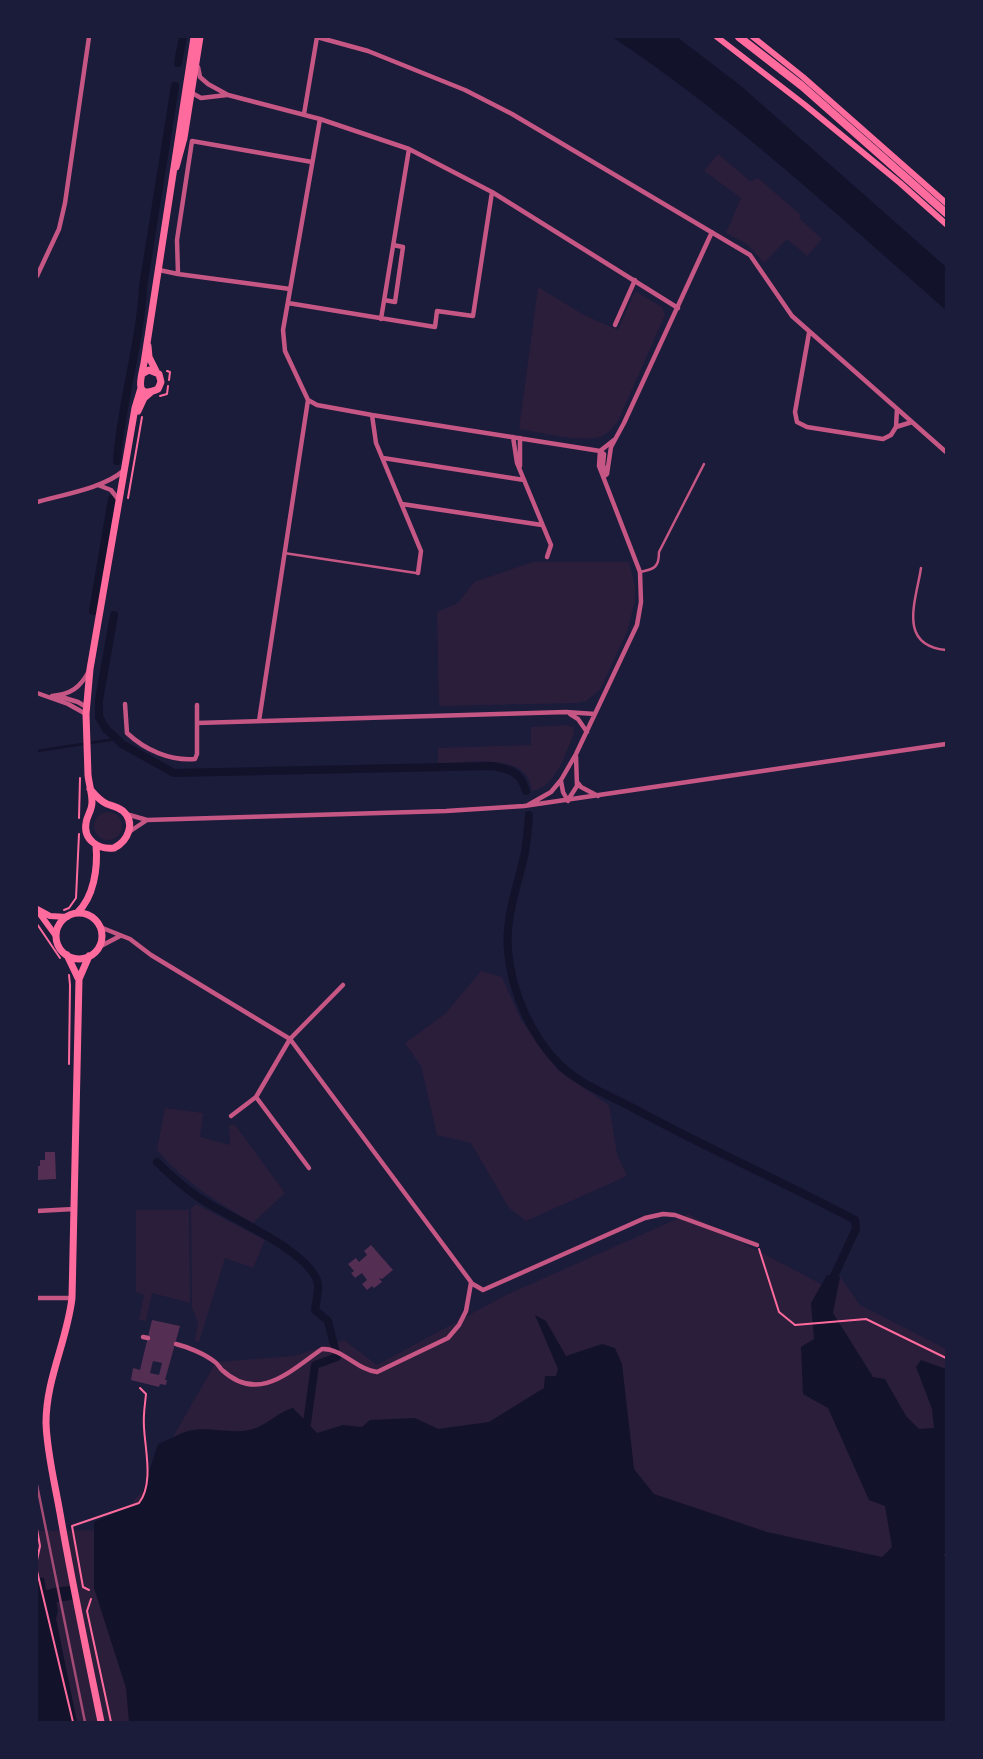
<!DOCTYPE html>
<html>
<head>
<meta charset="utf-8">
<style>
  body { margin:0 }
  #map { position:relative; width:983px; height:1759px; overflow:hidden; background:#1b1b3a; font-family:"DejaVu Sans",sans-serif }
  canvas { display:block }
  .frame { position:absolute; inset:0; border:38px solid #1b1b3a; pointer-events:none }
</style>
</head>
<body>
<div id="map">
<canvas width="983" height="1759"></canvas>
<div class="frame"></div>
</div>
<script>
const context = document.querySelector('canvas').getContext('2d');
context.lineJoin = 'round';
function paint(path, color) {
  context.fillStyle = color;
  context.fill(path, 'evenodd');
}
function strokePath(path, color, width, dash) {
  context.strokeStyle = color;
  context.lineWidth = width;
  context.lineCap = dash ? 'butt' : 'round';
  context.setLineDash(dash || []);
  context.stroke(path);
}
paint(new Path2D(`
  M718,154L750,181L758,178L801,215L799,218L822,239L807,256L787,239L764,263L747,244L726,233L741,198L704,171Z
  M538,287L584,315L618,330L635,291L662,307L665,315L618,421C613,427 609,433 602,436C583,444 540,432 519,429Z
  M533,562H629L635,586V601L627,632L600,690L586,701L577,703L439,706L437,612L458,603L474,582Z
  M566,725L573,727L574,734C565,753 557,787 532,791C531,786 529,779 526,775C511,755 460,763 438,764V748L531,745V727Z
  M94 826a14 14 0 1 1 28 0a14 14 0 1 1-28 0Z
  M481,971L502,977L521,1020L559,1071L609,1105L617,1154L627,1176L526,1221L509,1208L471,1143L437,1135L421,1066L405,1043L445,1014Z
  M165,1108L203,1113L200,1137L230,1145L229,1125H235L285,1193L253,1223C217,1202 184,1182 157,1150Z
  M196,1204L265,1240L253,1268L225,1258L199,1342L195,1341L198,1322L192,1308L191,1208Z
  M136,1210H189L190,1303L152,1293L146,1321L139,1320L144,1295L136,1292Z
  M688,1214L836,1292L840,1277L860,1305L946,1349V1722H37V1531L107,1530L142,1491L216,1362L294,1356L344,1340L377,1365L506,1295Z`), '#2a1e3b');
paint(new Path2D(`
  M612,37H677L741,86L946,267V310C838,216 732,116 612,37Z
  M827,1275L840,1277L833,1313L873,1377L885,1379L906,1416L919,1429L934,1428L932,1409L916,1367L921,1360L946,1369V1551L944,1555L946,1559V1722H129L126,1688L94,1588V1522L139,1503L158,1444C168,1440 178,1434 188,1431C207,1426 229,1434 249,1430C266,1427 277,1412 293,1408L317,1433L343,1425L362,1427L370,1420L415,1418L438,1429L489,1422L544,1388L545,1376H556L558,1369L535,1315L546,1321L566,1356L602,1344L615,1348L622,1364L634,1469L654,1494L767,1532L882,1557L892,1547L885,1506L869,1500L828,1408L803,1394L801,1347L814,1339L811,1303Z
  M37,1577L44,1578L46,1590L54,1589L58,1611L56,1619L77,1722H37Z`), '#12122b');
strokePath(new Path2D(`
  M37,751L116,739`), '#12122b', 2.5);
strokePath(new Path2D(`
  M178,63L183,37
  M117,461C121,402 140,346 143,287L175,86
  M93,611L112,499
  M114,615L99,700V717L106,729L122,744L174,773L492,766C510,769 521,772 526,791
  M529,815C528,827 527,840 525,852C518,886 505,915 508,951C511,990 531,1037 560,1065C579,1084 609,1095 633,1108C706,1148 782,1181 855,1220L856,1229L834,1276
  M157,1162C170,1175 183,1187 198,1197C226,1217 311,1250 318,1284C319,1291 316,1302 315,1310L328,1321L337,1357L315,1365L307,1423`), '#12122b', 8);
strokePath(new Path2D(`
  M55,1595L70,1593`), '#12122b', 14);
paint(new Path2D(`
  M45,1152H55L56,1179L37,1180V1166H40V1160H45Z
  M371,1245L393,1270L382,1279L379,1278L382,1282L374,1288L372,1286L367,1290L362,1284L367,1280L362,1273L355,1278L351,1273L354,1271L348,1264L356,1258L359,1262L367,1255L364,1251Z
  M152,1320L180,1326L165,1380H167L166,1385L160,1384L159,1387L131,1380L133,1368L140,1370ZM153,1361L162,1363L159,1375L150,1373Z`), '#542f53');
strokePath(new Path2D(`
  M167,371L170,372L169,380
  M160,396L167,394L168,386
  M128,498L142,417
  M79,818L80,778
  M64,910L69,908L76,898L79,834
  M37,924L60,958
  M69,975L70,985L69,1064
  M759,1249L779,1312L795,1325L866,1319L946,1358
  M37,1529L40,1546L37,1560
  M37,1571L73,1722
  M89,1590L83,1587L72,1526L139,1503C154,1483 145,1450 144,1427C143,1415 145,1405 146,1394L140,1388
  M91,1599L87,1611L111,1722`), '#ff6b9d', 2);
strokePath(new Path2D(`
  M284,553L416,573
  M921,568C916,601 897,645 946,650
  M640,572C655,569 659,567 659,552L704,464`), '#c65784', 2.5);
strokePath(new Path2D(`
  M198,67L200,77L208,84L228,95L320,119L409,149L492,192L678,308
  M192,93L201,98L227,95
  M304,114L317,37L368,51L465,90L512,114L750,255L792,316L946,452
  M159,270L178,274
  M37,276L59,229L65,203L89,37
  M290,289L178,274L177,240L192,141L312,162
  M384,300L395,302L403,247L393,245
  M288,303L435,327L437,311L473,316L492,192
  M381,319L409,149
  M615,325L635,280
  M809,333L795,412L797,422L807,427L883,439L891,435L896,427L912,422
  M308,400L317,405L372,415L600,451
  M308,400L285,351L283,330L320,119
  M372,415L376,443L421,551L418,573
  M896,427L897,409
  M513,437L517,463L551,545L547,557
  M600,451L604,454L603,465L606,475
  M383,458L524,480
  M520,466V438
  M607,474L611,447L624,423L712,232
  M98,485L111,490L118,499
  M37,502C61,495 104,488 123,471
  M402,504L542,525
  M37,693L68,704L86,714
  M52,696C71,694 80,688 89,671
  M58,696L78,702L86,707
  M125,704L127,733C145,750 170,761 195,759L197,754V723
  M197,705V723L566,712L595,714
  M570,714L578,719L587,732
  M259,721L308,400
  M561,781L563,792L568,801
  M577,782L581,787L598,796
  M568,800L577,786L576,756
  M528,805L551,792L561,780L576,754L637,625L641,602L640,572L599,466L600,451L614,440
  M126,814L147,820L446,811L524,806L946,744
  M129,832L147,820
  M100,927L130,939L151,955L290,1039L471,1282
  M99,947L120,936
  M256,1097L309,1168
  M231,1116L256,1097L290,1039L343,985
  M37,1211L74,1209
  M37,1298H72
  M143,1337L148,1338
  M176,1344C188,1347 205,1354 215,1362C218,1364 220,1368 222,1370C259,1404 290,1371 322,1349C342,1348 357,1370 377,1372L448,1338L459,1325L466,1311L471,1283L483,1290L645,1218L663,1214L675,1215L757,1245`), '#c65784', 4.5);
strokePath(new Path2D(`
  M717,37L805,105L900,183L946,224
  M753,37L803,77L946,203
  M37,909L50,916L67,917
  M37,910L56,936`), '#ff6b9d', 6);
strokePath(new Path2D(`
  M176,167L184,138L200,37
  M148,346L149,357L156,371
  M142,374L149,370L159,374L161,382L158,389C132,401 142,375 144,363L194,37
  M138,411L144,398L151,392
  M90,789C95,795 100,801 107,804C113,806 118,807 123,811C136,823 128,841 114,848C99,850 83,840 86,823C87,815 92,811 92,802C92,793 89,784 88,775L86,714L90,669L135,408L141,388
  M77,913C94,897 98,868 96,845
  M56 936a23 23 0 1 1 46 0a23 23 0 1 1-46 0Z
  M67,955L78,978
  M89,956L79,979L72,1298C67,1341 46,1379 46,1423C47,1453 55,1484 60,1513C72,1583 87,1653 101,1722`), '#ff6b9d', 7);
strokePath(new Path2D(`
  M739,37L802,86L946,213`), '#ff6b9d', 8);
strokePath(new Path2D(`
  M37,1485L85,1722`), '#a44b75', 2.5);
</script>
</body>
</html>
